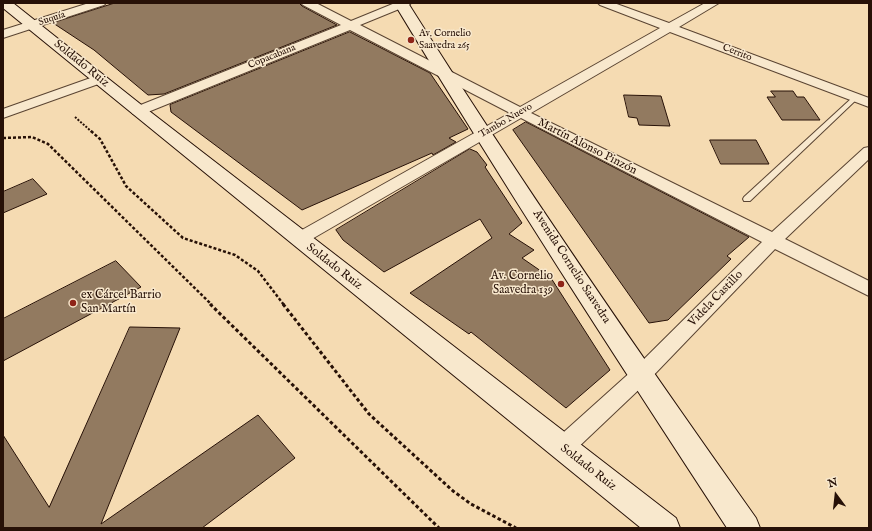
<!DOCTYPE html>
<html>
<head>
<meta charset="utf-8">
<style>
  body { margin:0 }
  #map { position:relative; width:872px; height:531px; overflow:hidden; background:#f5dbb2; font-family:"IM FELL English",serif }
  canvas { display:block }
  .frame { position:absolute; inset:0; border:4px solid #271107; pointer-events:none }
  .north { position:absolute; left:816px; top:475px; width:40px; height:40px; -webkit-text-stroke:3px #f8e8cd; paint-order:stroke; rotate:345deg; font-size:11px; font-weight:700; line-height:16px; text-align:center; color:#271107 }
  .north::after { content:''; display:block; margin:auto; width:14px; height:18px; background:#271107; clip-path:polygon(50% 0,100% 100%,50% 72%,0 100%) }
</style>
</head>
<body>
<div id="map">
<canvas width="872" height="531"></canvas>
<div class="frame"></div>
<div class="north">N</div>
</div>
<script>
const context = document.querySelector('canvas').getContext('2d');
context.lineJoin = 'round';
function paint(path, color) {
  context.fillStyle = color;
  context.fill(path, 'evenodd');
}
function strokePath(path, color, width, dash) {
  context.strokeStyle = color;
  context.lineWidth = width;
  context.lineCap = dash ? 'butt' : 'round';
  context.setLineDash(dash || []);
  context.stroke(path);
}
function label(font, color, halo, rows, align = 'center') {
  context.font = font + ' "IM FELL English",serif';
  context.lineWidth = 3;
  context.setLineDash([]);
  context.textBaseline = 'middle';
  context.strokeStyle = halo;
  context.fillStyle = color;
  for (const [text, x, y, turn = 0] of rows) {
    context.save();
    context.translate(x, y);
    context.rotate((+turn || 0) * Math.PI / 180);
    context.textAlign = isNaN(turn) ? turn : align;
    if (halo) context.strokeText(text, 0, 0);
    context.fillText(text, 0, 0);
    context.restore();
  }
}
const building = new Path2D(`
  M115,3H299L302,6L337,25L164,94L148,95L94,50L53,23Z
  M350,32L430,73L468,129L449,138L456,142L433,155L432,153L302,210L171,112L170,105Z
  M771,91H793L797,97H804L820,120H782L767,97H775Z
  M624,95L661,96L670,126L639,125L637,118L629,117Z
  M526,122L749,237L727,256L731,259L668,320L649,323L513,130Z
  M710,140H756L769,164H721Z
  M470,149L477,152L487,165L485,167L522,223L509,234L534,250L522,258L551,278L610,370L566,408L471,332L469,334L410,293L492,238L480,219L384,272L343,240L336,230Z
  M33,179L47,194L3,213V192Z
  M116,261L141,287L3,361V319Z
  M130,327L180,328L101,524L258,415L295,458L202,528H3V435L49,507Z`);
paint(building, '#927a60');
strokePath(building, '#271107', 1);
const service = new Path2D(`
  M855,96L857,97V99L750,201H744L743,199L744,197L853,97Z`);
const minor = new Path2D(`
  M89,3H106L104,5L3,38V30Z
  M301,3H316L351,21L395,3H411L409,5L360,25L520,107L660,28L600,5L598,3H614L669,23L705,3H719L679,27L869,98V107L670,32L531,113L772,232L864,148L869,147V159L785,239L869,281V296L775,249L648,381L571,454L563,457L555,454L552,447L555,440L634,369L762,242L521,118L305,243L299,245L293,243L290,239L293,235L510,113L350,30L143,114L138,115L133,114L131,111L133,108L341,25L303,5Z
  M99,75L104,76L106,79L104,82L3,118V109Z`);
const secondary = new Path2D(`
  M3,3H13L144,107L676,518L680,528H641L3,8Z
  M394,3H408C518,178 636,349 756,518L760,528H727C614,355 501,181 394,3Z`);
strokePath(service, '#5a4432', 2);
strokePath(minor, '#5a4432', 2);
strokePath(secondary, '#271107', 2);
strokePath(new Path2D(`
  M75,117L92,132`), '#271107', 2, [2, 1.5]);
strokePath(new Path2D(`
  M91,131L100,139L126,186L183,238L235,255L258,271L284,305
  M3,138L32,137L48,144L212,305`), '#271107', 2.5, [3, 2]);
strokePath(new Path2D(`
  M210,304L439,528
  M283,304L369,414L453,491L471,504L516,528`), '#271107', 3, [3.5, 2.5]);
paint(service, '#f8e8cd');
paint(minor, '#f8e8cd');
paint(secondary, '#f8e8cd');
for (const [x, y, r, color] of [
  [411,40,4,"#8f2418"],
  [561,284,4,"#8f2418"],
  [73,303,4,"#8f2418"]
]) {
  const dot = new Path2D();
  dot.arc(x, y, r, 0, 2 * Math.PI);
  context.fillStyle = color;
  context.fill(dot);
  strokePath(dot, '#f8e8cd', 1.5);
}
label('10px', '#271107', '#f8e8cd', [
  ["Suquía",52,19,-18],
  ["Cerrito",737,53,21],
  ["Copacabana",272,57,-22],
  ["Tambo Nuevo",506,121,-30]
]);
label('10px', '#271107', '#f8e8cd', [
  ["Av. Cornelio",419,34],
  ["Saavedra 265",419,46]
], 'left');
label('12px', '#271107', '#f8e8cd', [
  ["Soldado Ruiz",81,64,39],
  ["Martín Alonso Pinzón",587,147,27],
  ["Soldado Ruiz",334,267,38],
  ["Avenida Cornelio Saavedra",571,267,57],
  ["Videla Castillo",716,299,-46],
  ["Soldado Ruiz",588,468,38]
]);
label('12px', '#271107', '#f8e8cd', [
  ["Av. Cornelio",553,277],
  ["Saavedra 139",553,291],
  ["ex Cárcel Barrio",81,296,"left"],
  ["San Martín",81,310,"left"]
], 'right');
</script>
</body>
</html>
